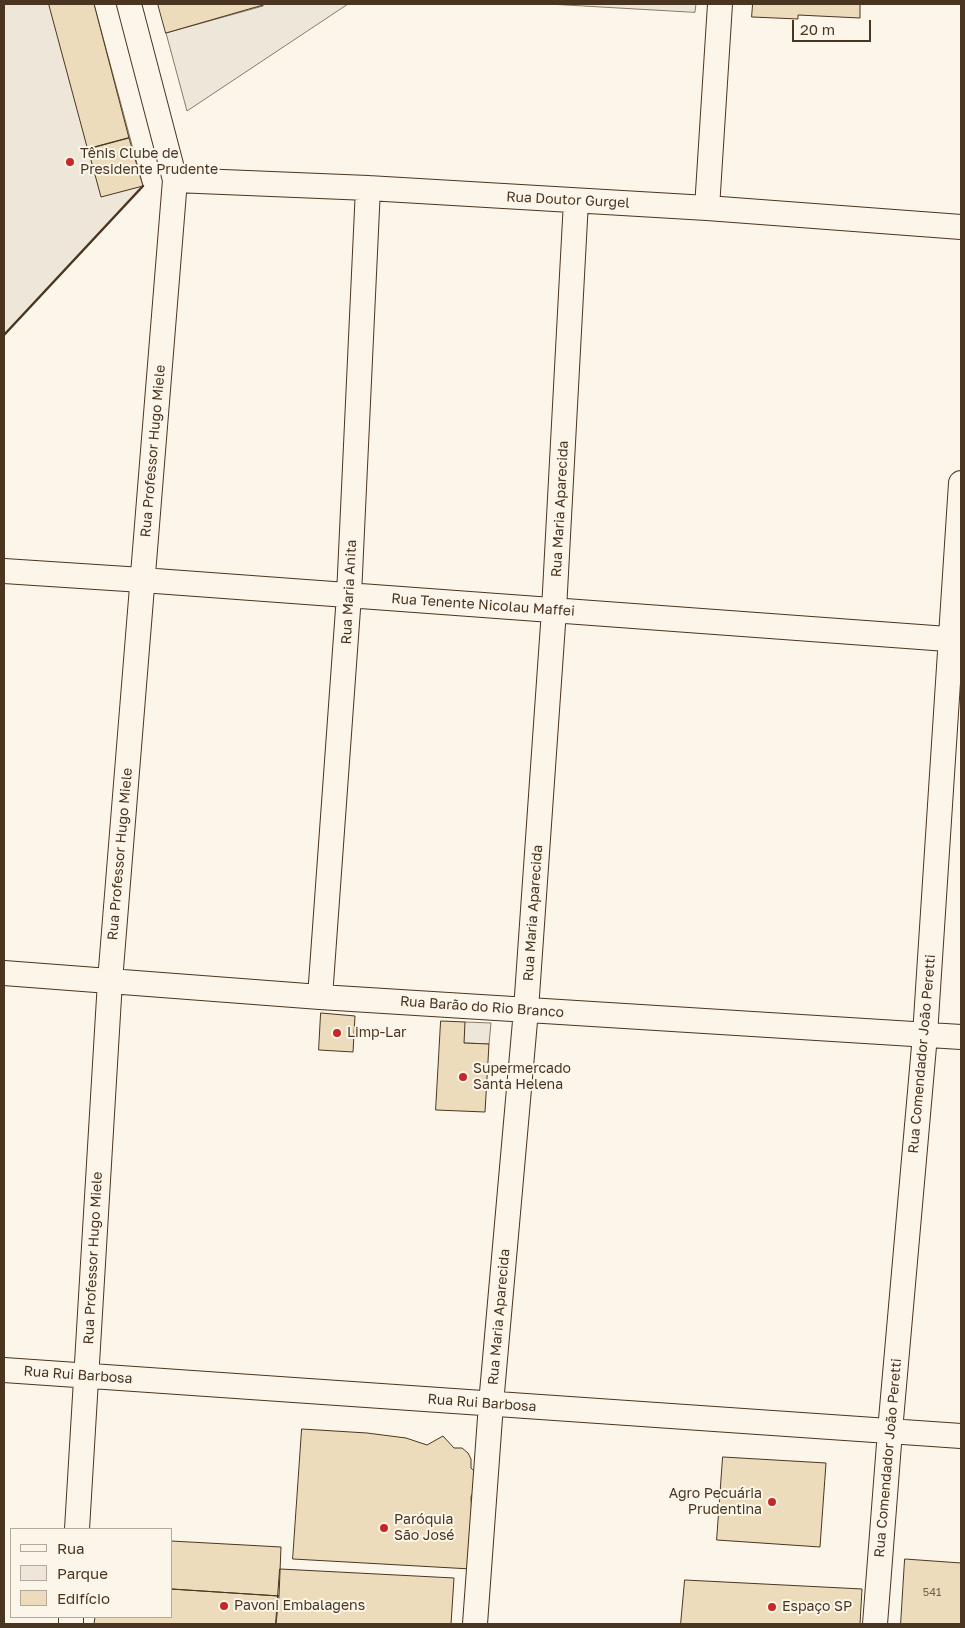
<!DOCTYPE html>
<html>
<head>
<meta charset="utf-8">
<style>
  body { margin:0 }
  #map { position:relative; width:965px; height:1628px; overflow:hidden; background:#fbf6e9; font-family:"Golos Text",sans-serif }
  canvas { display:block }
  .frame { position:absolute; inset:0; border:5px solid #4a3520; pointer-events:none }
  .legend { position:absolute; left:10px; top:1528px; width:162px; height:90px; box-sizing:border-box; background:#fbf6e9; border:1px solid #b4a999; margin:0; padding:6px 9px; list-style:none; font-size:15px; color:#4a3520 }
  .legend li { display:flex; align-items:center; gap:10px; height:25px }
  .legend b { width:25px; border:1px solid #b4a999 }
  .scale { position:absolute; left:792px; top:20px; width:79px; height:22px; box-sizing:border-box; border:2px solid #4a3520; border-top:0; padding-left:6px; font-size:15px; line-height:18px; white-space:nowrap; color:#4a3520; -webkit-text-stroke:4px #fbf6e9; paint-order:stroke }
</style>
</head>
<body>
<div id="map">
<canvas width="965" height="1628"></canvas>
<div class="frame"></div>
<ul class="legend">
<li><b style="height:6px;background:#fbf6e9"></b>Rua</li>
<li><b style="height:14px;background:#ede6d9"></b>Parque</li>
<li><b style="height:14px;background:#ecdcbc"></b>Edifício</li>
</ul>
<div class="scale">20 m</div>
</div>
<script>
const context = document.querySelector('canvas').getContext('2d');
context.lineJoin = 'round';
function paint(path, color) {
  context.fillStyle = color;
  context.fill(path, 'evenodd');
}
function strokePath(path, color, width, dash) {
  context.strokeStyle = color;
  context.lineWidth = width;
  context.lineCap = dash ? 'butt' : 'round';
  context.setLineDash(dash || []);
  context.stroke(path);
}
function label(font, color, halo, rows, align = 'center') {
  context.font = font + ' "Golos Text",sans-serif';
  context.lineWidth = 4;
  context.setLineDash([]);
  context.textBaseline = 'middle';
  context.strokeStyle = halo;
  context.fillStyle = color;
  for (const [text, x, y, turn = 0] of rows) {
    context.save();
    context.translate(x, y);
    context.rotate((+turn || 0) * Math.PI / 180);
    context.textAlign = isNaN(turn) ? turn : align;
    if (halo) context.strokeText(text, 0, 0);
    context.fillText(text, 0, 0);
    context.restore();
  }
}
const green = new Path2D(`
  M4,4H94L143,186L4,335Z`);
paint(green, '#ede6d9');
strokePath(green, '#887966', 1);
const parking = new Path2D(`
  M263,4H348L187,111L166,33L263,6Z
  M549,4H696L695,12Z
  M465,1022L491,1023L489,1044L464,1043Z`);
paint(parking, '#ede7d9');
strokePath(parking, '#887966', 1);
const building = new Path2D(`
  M49,4H94L129,138L88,149Z
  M158,4H263V5L166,33Z
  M753,4H860V18L798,15V19L752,17Z
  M129,138L143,186L101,197L88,149Z
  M321,1013L355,1016L353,1052L319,1050Z
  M441,1021L465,1022L464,1043L489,1044L485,1112L436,1110Z
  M302,1429L367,1433L406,1438L427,1445L443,1436L454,1448H462L468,1453L471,1459V1468L480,1476L471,1497L474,1559L471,1569L293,1559Z
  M723,1457L826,1463L820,1547L717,1540Z
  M171,1541L281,1547L279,1596L171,1589Z
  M905,1559L961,1563V1624H901Z
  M280,1569L454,1578L451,1624H276Z
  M685,1580L862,1589L860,1624H681Z
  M171,1589L279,1596L276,1624H94L95,1617H171Z`);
paint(building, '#ecdcbc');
strokePath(building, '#4a3520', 1);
const street = new Path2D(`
  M175,180L368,188L707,208L961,227
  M707,208L720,4
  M4,571L142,580L961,640
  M4,973L320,997L961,1037
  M320,997L349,595L368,188
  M4,1370L961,1436
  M77,1529L110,981L175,180L129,4
  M71,1624V1617
  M475,1624L491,1404L526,1010L554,610L576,201
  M875,1624L890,1431L925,1035L961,483`);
strokePath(street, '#4a3520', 26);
strokePath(street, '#fbf6e9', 24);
strokePath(new Path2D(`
  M4,335L143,186`), '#4a3520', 2.5);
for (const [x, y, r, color] of [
  [70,162,5,"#c62828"],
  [337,1033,5,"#c62828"],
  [463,1077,5,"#c62828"],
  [772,1502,5,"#c62828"],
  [384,1528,5,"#c62828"],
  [224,1606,5,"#c62828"],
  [772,1607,5,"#c62828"]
]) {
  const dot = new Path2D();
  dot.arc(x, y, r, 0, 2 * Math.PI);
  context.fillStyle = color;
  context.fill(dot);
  strokePath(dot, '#fbf6e9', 2);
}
label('11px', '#725f47', null, [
  ["541",932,1593]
]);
label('14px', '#4a3520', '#fbf6e9', [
  ["Tênis Clube de",80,154],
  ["Presidente Prudente",80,170],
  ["Limp-Lar",347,1033],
  ["Supermercado",473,1069],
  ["Santa Helena",473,1085],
  ["Agro Pecuária",762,1494,"right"],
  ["Prudentina",762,1510,"right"],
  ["Paróquia",394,1520],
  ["São José",394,1536],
  ["Pavoni Embalagens",234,1606],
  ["Espaço SP",782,1607]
], 'left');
label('14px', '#4a3520', '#fbf6e9', [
  ["Rua Doutor Gurgel",568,200,3],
  ["Rua Professor Hugo Miele",153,451,-85],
  ["Rua Maria Aparecida",560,509,-87],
  ["Rua Maria Anita",349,592,-87],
  ["Rua Tenente Nicolau Maffei",483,605,4],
  ["Rua Professor Hugo Miele",120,854,-85],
  ["Rua Maria Aparecida",533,913,-86],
  ["Rua Barão do Rio Branco",482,1007,4],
  ["Rua Comendador João Peretti",922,1054,-85],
  ["Rua Professor Hugo Miele",93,1258,-87],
  ["Rua Maria Aparecida",499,1317,-85],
  ["Rua Rui Barbosa",78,1375,4],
  ["Rua Rui Barbosa",482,1403,4],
  ["Rua Comendador João Peretti",888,1458,-85]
]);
</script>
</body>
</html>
